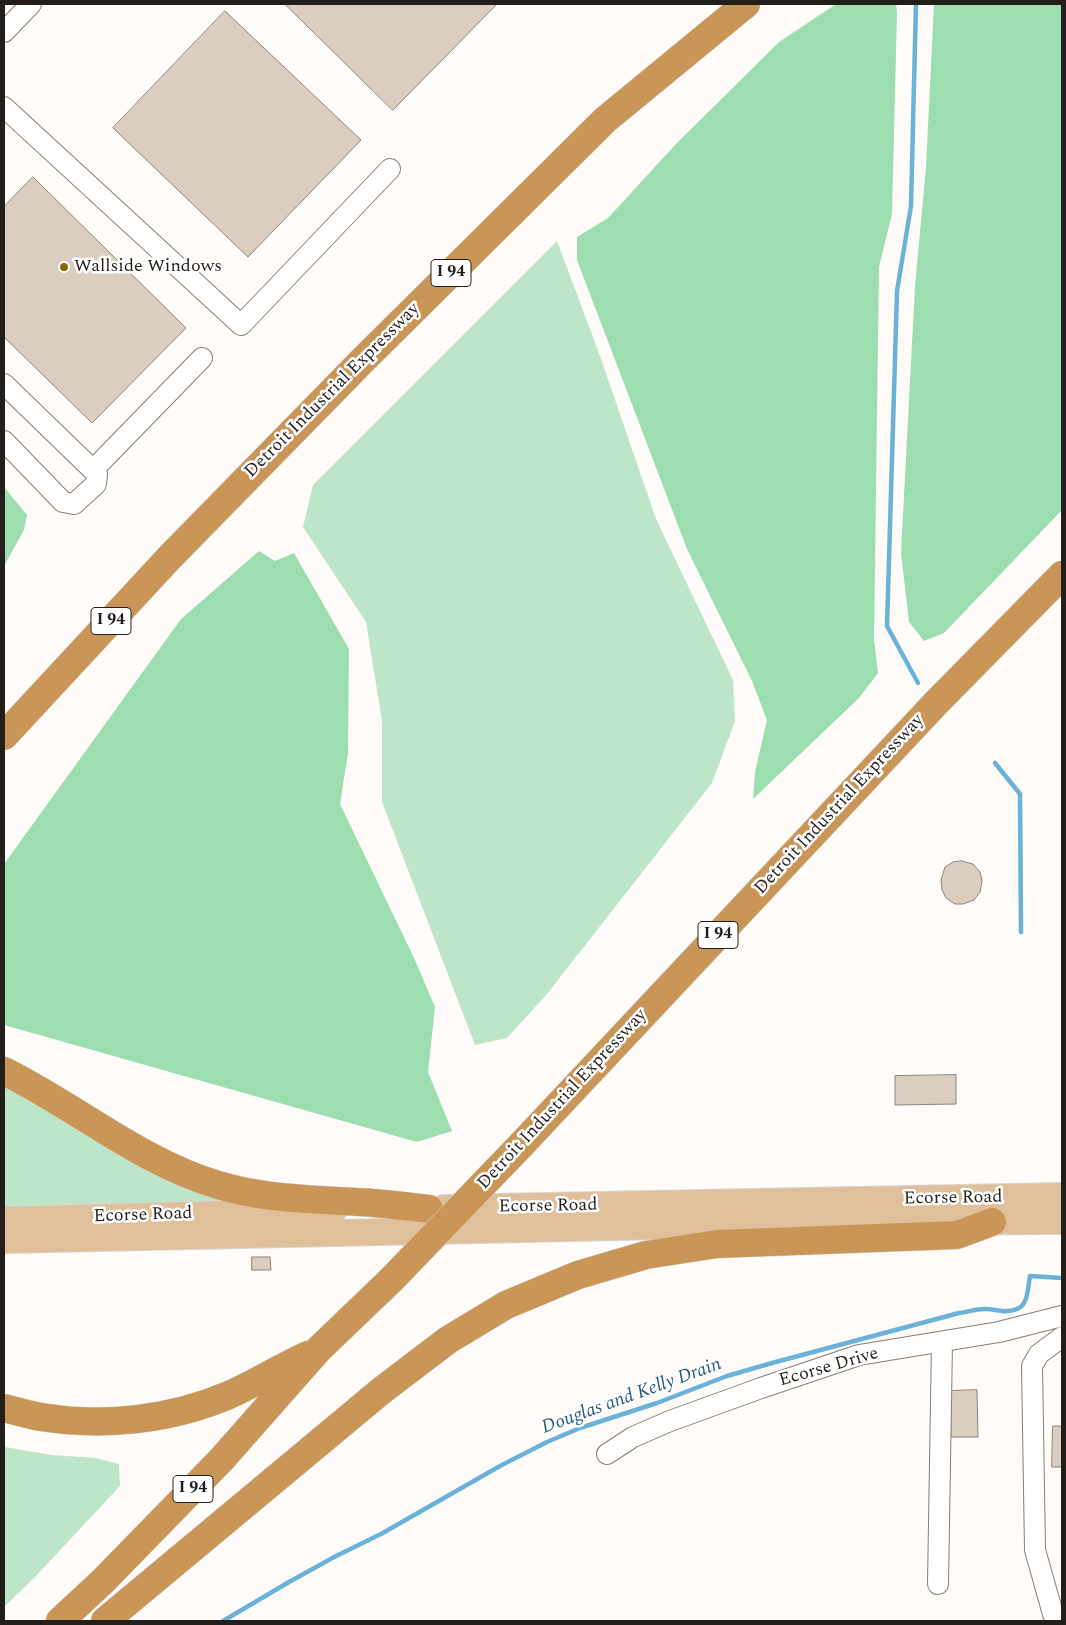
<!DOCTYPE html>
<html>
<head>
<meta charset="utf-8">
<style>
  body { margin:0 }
  #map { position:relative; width:1066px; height:1625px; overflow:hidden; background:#fefbf8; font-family:Spectral,serif }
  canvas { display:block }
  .frame { position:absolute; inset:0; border:5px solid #241e1a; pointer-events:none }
</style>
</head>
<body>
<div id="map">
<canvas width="1066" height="1625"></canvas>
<div class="frame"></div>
</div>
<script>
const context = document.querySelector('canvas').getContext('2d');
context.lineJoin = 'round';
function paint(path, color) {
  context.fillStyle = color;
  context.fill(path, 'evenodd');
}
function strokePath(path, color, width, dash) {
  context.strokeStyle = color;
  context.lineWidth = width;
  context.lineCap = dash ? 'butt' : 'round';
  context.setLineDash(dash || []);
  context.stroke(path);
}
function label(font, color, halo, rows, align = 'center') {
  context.font = font + ' Spectral,serif';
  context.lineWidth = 5;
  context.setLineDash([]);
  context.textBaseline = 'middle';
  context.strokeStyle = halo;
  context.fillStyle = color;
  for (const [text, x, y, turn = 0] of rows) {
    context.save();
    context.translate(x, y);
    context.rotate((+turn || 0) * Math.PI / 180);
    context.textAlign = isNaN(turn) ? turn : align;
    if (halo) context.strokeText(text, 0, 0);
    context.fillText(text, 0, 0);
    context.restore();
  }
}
paint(new Path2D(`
  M557,241L600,356L656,519L733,680L735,721L712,783L547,994L507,1038L475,1045L382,802V721L366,622L303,527L313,485Z
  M4,1083L229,1199V1204L4,1211Z
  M4,1447L52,1455L95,1458L119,1464L120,1486L35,1577L4,1607Z`), '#bde5c8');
paint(new Path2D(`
  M836,4H896L897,12L892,214L879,267L874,639L878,673L859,698L753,799L755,772L767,720L752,681L687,549L577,260V237L608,218L675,145L779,42Z
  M934,4H1062V510L944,633L924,641L909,622L901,553L915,286L926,167Z
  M4,487L27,515L24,530L4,566Z
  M259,551L275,561L294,553L349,649L348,753L340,804L415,960L435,1007L428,1072L452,1131L417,1142L4,1025V864L181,619Z`), '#9ddeb0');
strokePath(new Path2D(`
  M916,4L911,206L897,291L887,626L918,683
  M995,763L1020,794L1021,932
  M223,1621L289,1582L336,1556L381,1534L500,1466L547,1442L580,1428L657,1403L727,1376L772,1363L959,1313C968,1312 978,1308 987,1309C993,1309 1000,1312 1007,1311C1029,1311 1027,1293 1030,1276L1062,1278`), '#6bb2db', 4.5);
const building = new Path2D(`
  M285,4H497L393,110Z
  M225,11L361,140L248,257L113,128Z
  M33,177L186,328L92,423L4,337V207Z
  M962,861L973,864L980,872L982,881L980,892L974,900L963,904H955L946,898L942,890L941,880L945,867L953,862Z
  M956,1075V1104L895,1105V1076Z
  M252,1257H270L271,1270H252Z
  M977,1390L978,1437H951L950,1391Z
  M1053,1426H1062V1467H1052Z`);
paint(building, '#dbcec0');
strokePath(building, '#8f8377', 1);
const minor = new Path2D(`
  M4,32L31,4
  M4,107L241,325L390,169
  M4,384L97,474L96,484L74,504L63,502L4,441
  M93,470L202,358
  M607,1454L633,1437L670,1421L761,1388L859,1355L999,1332L1062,1316
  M938,1584L942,1342
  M1061,1621L1053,1614L1035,1550L1032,1366L1039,1354L1062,1337`);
const major = new Path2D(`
  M444,1208L1062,1196
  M4,1220L333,1211
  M4,1240L856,1222L1062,1221`);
const highway = new Path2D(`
  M4,736L170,557L362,361L605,120L746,4
  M4,1071C75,1106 142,1163 218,1185C264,1199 310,1199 357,1202C381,1203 405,1206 429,1209
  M522,1144L936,703L1062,575
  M4,1408C16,1411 29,1415 41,1417C104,1427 170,1420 229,1395C256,1383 281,1367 308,1355
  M60,1621L103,1581L221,1460L318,1350L392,1279
  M105,1621L381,1391L448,1340L506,1305L578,1275L646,1255L717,1244L957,1235L992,1222`);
strokePath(minor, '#8b7d72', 22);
strokePath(major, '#d8d6d6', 28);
strokePath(highway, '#d8d6d6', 29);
strokePath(minor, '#fff', 20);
strokePath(major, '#dfc09a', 26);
strokePath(highway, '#c99657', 28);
const highwayBridge = new Path2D(`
  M392,1279L522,1144`);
strokePath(highwayBridge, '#d8d6d6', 29, []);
strokePath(highwayBridge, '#c99657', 28);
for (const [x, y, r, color] of [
  [64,267,5,"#866600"]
]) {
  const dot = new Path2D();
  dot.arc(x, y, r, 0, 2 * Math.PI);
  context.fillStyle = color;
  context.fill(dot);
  strokePath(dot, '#fff', 2);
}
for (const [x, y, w] of [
  [451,273,40],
  [111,621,40],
  [718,935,40],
  [193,1489,40]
]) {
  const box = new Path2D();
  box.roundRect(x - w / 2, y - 13.5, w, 27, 4);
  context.fillStyle = '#fff';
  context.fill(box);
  strokePath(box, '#241e1a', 1);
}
label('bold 16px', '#241e1a', null, [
  ["I 94",451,273],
  ["I 94",111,621],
  ["I 94",718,935],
  ["I 94",193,1489]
]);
label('18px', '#241e1a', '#fff', [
  ["Wallside Windows",74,267]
], 'left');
label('18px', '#241e1a', '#fff', [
  ["Detroit Industrial Expressway",333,391,-45],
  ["Detroit Industrial Expressway",840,805,-47],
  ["Detroit Industrial Expressway",563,1100,-47],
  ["Ecorse Road",953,1199,-1],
  ["Ecorse Road",548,1207,-1],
  ["Ecorse Road",143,1216,-2],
  ["Ecorse Drive",829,1368,-16]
]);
label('italic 19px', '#275c79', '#fff', [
  ["Douglas and Kelly Drain",632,1397,-20]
]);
</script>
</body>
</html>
